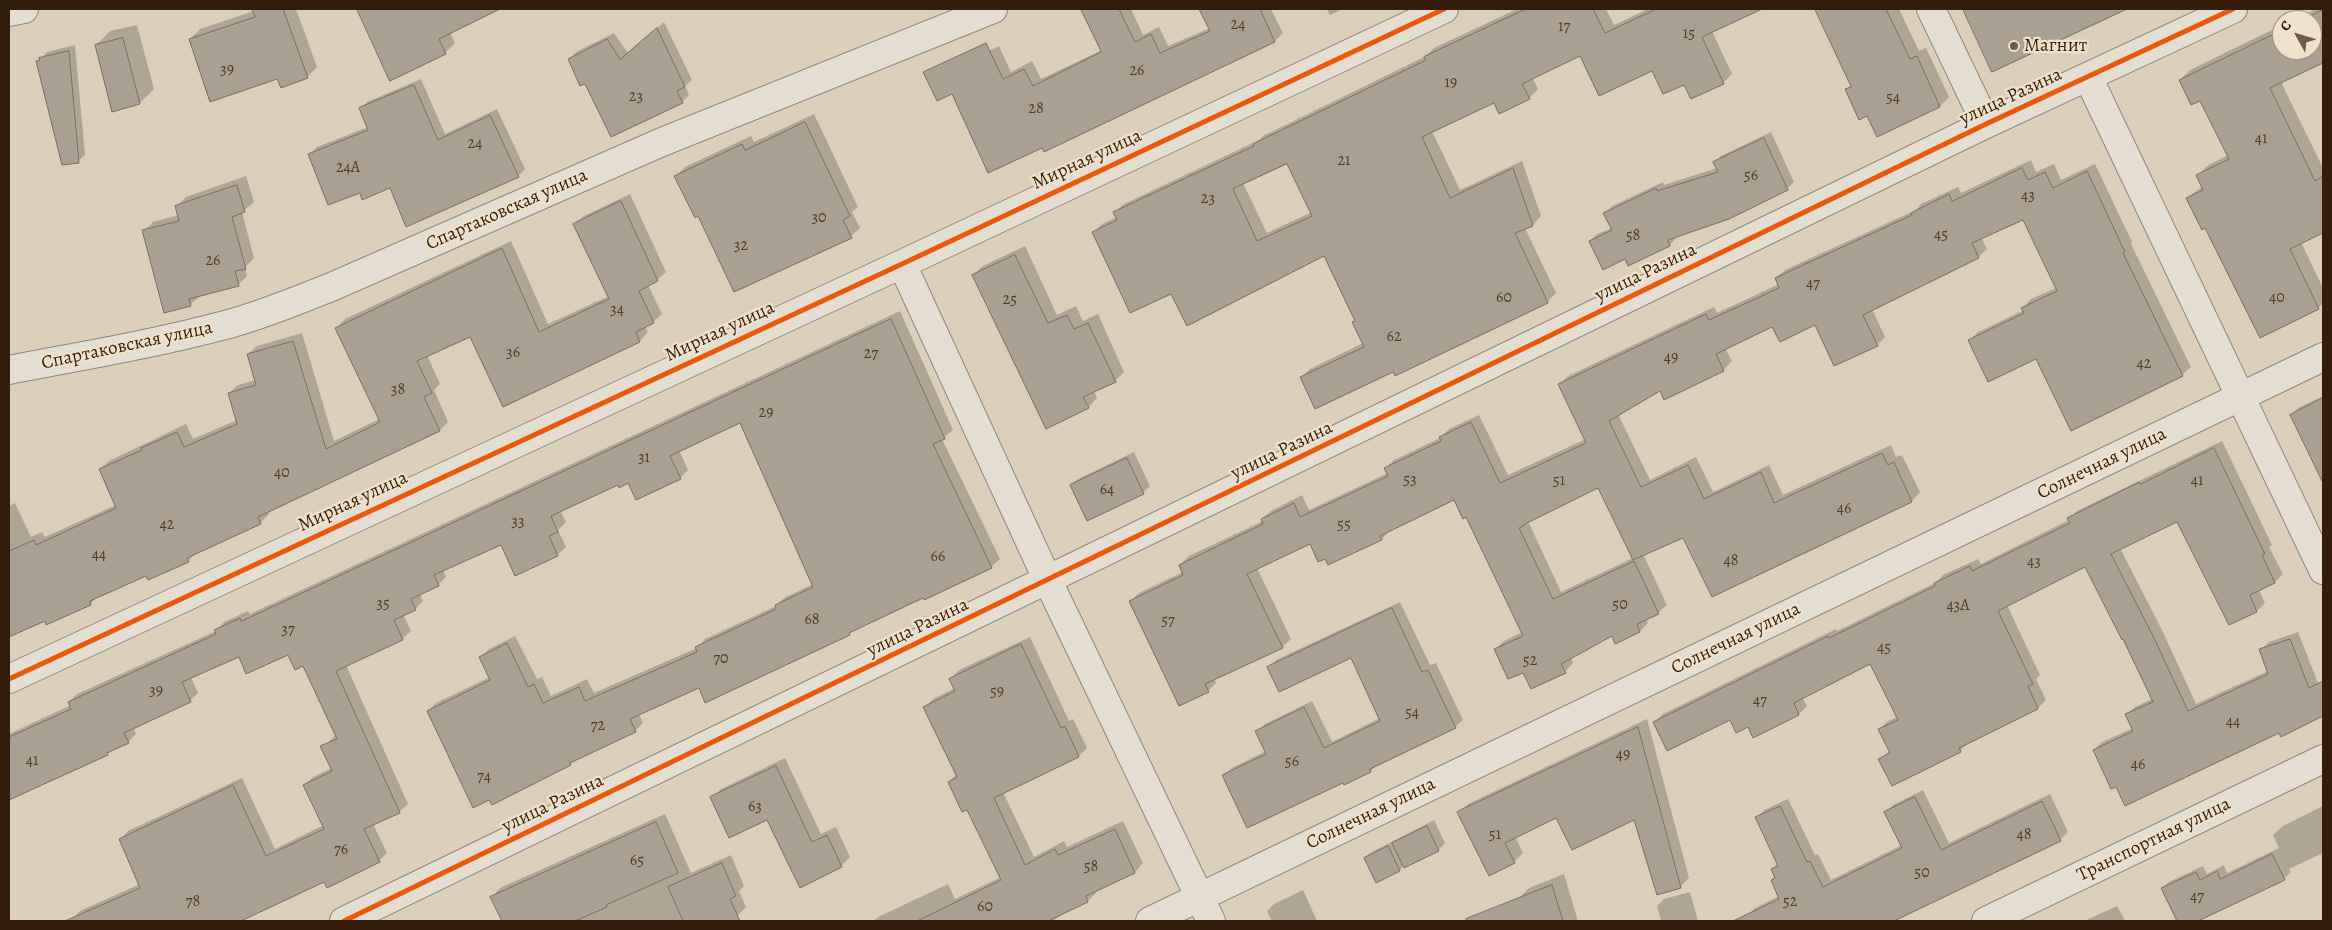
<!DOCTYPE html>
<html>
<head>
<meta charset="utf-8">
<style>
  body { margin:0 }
  #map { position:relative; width:2332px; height:930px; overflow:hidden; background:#dbcfba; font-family:Alegreya,serif }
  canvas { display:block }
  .frame { position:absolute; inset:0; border:10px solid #341c0b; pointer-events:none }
  .north { position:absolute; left:2272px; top:10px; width:50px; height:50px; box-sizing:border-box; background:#f0e2ca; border:1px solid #a5937e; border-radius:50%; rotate:309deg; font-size:14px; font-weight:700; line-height:20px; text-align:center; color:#341c0b }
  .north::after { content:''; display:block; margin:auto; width:18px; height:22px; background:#6e5b48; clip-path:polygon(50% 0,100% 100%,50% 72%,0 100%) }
</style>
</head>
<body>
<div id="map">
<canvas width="2332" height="930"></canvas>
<div class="frame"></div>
<div class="north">С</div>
</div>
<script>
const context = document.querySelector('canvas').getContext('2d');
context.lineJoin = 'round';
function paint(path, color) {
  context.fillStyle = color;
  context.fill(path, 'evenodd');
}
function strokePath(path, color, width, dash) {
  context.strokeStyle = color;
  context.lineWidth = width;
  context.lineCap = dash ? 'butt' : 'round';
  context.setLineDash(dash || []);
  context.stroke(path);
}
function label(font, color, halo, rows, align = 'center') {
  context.font = font + ' Alegreya,serif';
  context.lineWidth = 4.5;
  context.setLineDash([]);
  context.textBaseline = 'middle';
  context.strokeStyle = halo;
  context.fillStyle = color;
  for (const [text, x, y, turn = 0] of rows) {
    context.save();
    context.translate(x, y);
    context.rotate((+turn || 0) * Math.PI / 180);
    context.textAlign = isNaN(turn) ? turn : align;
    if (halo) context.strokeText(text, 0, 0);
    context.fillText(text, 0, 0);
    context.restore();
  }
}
paint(new Path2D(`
  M253,9H296L317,67L307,77H278L190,39L200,29L254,11Z
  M358,9H478L480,12L450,32L455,43L445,53L390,80Z
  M1083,9H1131L1143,35L1159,27L1168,46L1210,28L1201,9H1271L1283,33L1275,41L1044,150L1042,146L953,68L999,46L1011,72L1032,61L1041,79L1102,50Z
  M1327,9H1343L1330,15Z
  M1517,9H1606L1614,25L1648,9H1749L1740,18L1712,31L1732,74L1723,83L1692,98L1685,84L1653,69L1581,54L1532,77L1538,89L1529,98L1495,102L1432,131L1460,190L1522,161L1541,216L1533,225L1525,228L1556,293L1547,302L1394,370L1301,378L1310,369L1363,343L1353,322L1356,320L1325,255L1172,292L1093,233L1102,224L1117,217L1115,212L1124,204L1259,140L1263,136L1426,56L1434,48ZM1288,162L1312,212L1267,233L1243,183Z
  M1816,9H1899L1919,51L1926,48L1949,97L1940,106L1877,135L1867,114L1847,90L1851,85Z
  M1964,9H2105L2108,13L1993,70Z
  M2316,9H2323V62L2281,82L2323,168V231L2301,242L2323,288V303L2318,308L2206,226L2187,198L2203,186L2197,176L2207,166L2228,155L2201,99L2180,80L2190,70L2282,25V50H2312V20H2293Z
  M664,22L692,80L685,86L689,95L682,102L586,82L569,59L576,52L614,33L628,53Z
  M137,25L154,89L140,103L96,45L110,31Z
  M75,45L85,155L78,161L38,61L47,52Z
  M421,79L445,134L497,109L525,169L518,176L391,186L360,191L310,154L317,147L368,127L360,109L367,102Z
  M814,114L858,207L852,212L860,228L851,236L699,215L676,176L685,167L751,136L754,142Z
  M1771,132L1794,182L1787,189L1675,236L1676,238L1670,245L1629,264L1626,258L1590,241L1597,234L1612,228L1605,213L1612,206L1663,182L1664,185L1717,168L1715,162L1721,156Z
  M2031,160L2036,172L2054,164L2061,180L2095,164L2132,242L2131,244L2191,367L2182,375L2037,357L1970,340L1978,332L2024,310L2023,308L2031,299L2056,288L2024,218L1981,237L1987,249L1978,257L1872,309L1885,337L1877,345L1815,324L1773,325L1725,348L1732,361L1723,370L1665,398L1660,389L1618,414L1650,480L1696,457L1713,492L1769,465L1783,495L1891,445L1896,457L1902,455L1920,492L1912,501L1712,595L1684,536L1643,554L1667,605L1658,613L1646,619L1648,623L1640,631L1612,635L1571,657L1573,663L1565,672L1523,671L1496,649L1504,641L1522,632L1467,515L1454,498L1390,530L1382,539L1329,563L1325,557L1310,542L1257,568L1291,639L1282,647L1214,678L1216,683L1208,691L1131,601L1139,593L1183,572L1180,565L1189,556L1263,521L1262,519L1271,511L1302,495L1309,510L1388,473L1386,468L1394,460L1440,438L1449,429L1479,415L1508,475L1586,439L1560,384L1568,376L1714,307L1717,313L1779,284L1776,278L1785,270L1916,210L1921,204L1958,187L1961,193ZM1599,487L1633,558L1561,592L1528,521Z
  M246,176L254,202L242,212L254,258L245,267L247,276L238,285L200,296L190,305L144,231L153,222L179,215L176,207L186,197Z
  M630,194L666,272L657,280L648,285L662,314L653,322L645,326L648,332L640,341L504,406L470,335L427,355L440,384L434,390L448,422L440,430L267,511L269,514L260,523L197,552L188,561L146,575L97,597L90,604L45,619L9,636V506L15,503L31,537L42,532L45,537L116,505L100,469L109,461L186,424L193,439L237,420L229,393L238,385L256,380L248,354L257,346L302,333L334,441L379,419L337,328L345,319L511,241L548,324L609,296L575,224L584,216Z
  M1025,246L1057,315L1076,306L1083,321L1098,314L1124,372L1115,381L1094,391L1097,398L1088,407L973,275L983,266Z
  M900,311L953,430L942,439L1000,559L991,567L925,598L924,596L855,629L849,634L706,701L699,686L639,714L643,723L635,731L575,759L570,764L428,711L436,703L490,677L480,657L489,649L515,636L537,679L542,677L551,696L587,679L594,693L697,648L705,639L776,606L784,598L813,584L741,421L679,450L688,470L680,478L618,484L560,510L566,522L558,530L566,547L557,555L502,543L443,570L446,577L438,585L420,594L423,601L415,609L403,614L411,631L402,639L346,665L408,804L399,812L373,824L387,853L379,861L324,881L238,921H73L72,919L80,911L140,884L120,840L128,831L242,778L275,849L324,825L305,785L313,777L332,768L322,747L336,735L304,664L288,653L239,655L191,677L198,693L190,701L133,727L136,734L128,742L112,750L107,754L9,799V734L71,705L69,702L77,694L216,631L224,622L248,611L250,614Z
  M2323,396V450L2291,415L2298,408Z
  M2222,441L2272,545L2269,547L2283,574L2275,582L2259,590L2265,603L2257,611L2229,624L2177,520L2120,548L2162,630L2196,704L2268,671L2261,650L2269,642L2298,632L2323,696L2316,705L2116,785L2094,750L2102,742L2133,728L2127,715L2135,707L2152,699L2124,637L2086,565L2007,605L2040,675L2036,679L2046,700L2038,708L1968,742L1960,751L1880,759L1890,750L1880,729L1888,721L1898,717L1871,663L1802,697L1807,706L1799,714L1753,736L1748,725L1730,718L1655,722L1663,714L1836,629L1837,631L1937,582L1943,575L1978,559L1981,564L2069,520V519L2077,511Z
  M1134,452L1150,486L1143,493L1071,485L1078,479Z
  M1400,602L1430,665L1436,663L1463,720L1455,727L1377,765L1370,771L1224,775L1232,768L1266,751L1257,732L1265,724L1312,701L1332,742L1380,718L1351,657L1269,668L1276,660Z
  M1030,637L1069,721L1073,719L1087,748L1079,756L1003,792L1034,857L1064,841L1067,847L1123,821L1143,863L1135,872L1095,891L1096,893L1088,901L1067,911L1053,921H874L878,917L948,884L955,899L1001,877L967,809L949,782L957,774L925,707L933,699L955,688L951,679L959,670Z
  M1647,719L1689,878L1680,887L1635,818L1556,816L1515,836L1523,853L1514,862L1459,813L1468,804Z
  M785,758L821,834L836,827L850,857L841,866L768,818L712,798L721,789Z
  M1923,790L1949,843L2050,794L2068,832L2060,840L1977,879L1895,921H1750L1747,916L1755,908L1779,896L1772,880L1775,877L1772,869L1778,863L1757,818L1764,810L1788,799L1815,855L1818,854L1831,880L1902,845L1886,812L1893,805Z
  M2323,806V853L2289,869L2291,872L2284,879L2196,921H2178L2162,888L2169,882L2203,866L2207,874L2224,865L2227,873L2279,848L2273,835L2283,826Z
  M665,814L691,873L731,855L744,886L739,891L746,907L737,916L728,921H503L492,897L500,888Z
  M1434,820L1445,843L1438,850L1404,865L1400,870L1365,858L1372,852Z
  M1564,874L1578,921H1523L1517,900L1529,888Z
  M1303,890L1317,921H1272L1267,911L1274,904Z
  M1690,892L1698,921H1661L1657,906L1664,899Z
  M2117,906L2125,921H2084Z`), '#0003');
const building = new Path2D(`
  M252,9H283L308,78L281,88L277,79L210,102L189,39L255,17Z
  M357,9H500L439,39L446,54L390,81Z
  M1081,9H1119L1135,42L1151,34L1160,53L1210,31L1199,9H1260L1275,42L1044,152L1042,148L988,173L952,94L937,101L923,72L986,43L1003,79L1024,69L1033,86L1101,52Z
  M1526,9H1593L1605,33L1656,9H1762L1702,37L1724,84L1691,99L1684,85L1663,94L1652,71L1599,96L1580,56L1522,84L1530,99L1499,114L1494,103L1422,137L1450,198L1513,168L1533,226L1515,233L1548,303L1395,376L1393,372L1315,409L1300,377L1364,347L1352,322L1355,321L1324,256L1187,326L1171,294L1130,313L1092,232L1117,220L1113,212L1254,146L1253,144L1426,60L1424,57ZM1287,164L1312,216L1257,241L1233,189Z
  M1815,9H1886L1910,59L1917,56L1940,107L1877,137L1867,116L1859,120L1845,89L1851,87Z
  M1963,9H2127L1992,72Z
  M2323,10V63L2270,88L2315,181L2323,176V233L2290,249L2319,309L2260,338L2205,228L2202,230L2186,198L2203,190L2196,175L2229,159L2200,101L2191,105L2179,80L2282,30V50H2312V20H2302Z
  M657,28L685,87L677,91L683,103L611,137L585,84L580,86L568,59L607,39L620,59Z
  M123,38L140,104L112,112L95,45Z
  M69,51L79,163L62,165L36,61L40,60L39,58Z
  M414,85L438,140L490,115L519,177L406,227L390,188L362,200L360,193L328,205L308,154L368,130L359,108Z
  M805,122L850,216L843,220L852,238L734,292L698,216L695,218L674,176L742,144L745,150Z
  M1764,138L1788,190L1729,219L1668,240L1670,246L1628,266L1625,259L1603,270L1589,241L1612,230L1603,213L1656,188L1657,191L1718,172L1713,162Z
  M2022,168L2028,180L2045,172L2053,188L2087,171L2125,252L2123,253L2183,376L2071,431L2036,359L1988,382L1968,340L2024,313L2021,308L2057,291L2023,220L1972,243L1979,258L1863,315L1878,346L1834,366L1815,325L1780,342L1772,327L1716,354L1724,371L1664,400L1660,391L1609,421L1641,487L1688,465L1704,499L1761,472L1774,503L1882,453L1888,465L1894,462L1912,502L1712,597L1683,538L1633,560L1598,488L1523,525L1524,526L1519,528L1553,599L1634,561L1659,614L1637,624L1640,632L1615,644L1612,636L1561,664L1566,673L1531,689L1523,673L1508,679L1494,649L1523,636L1466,517L1463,519L1454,500L1380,536L1382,540L1328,565L1325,559L1318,562L1310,544L1247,574L1283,648L1205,684L1209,692L1179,706L1129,601L1183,575L1179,565L1263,524L1261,519L1294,503L1300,517L1388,476L1384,468L1441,441L1439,437L1471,422L1500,483L1586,443L1558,384L1706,314L1709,320L1779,288L1775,278L1912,215L1911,213L1949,194L1952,201Z
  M237,185L245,212L232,217L246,269L235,271L239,286L189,299L191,306L164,313L142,230L179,221L175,206Z
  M621,201L658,281L639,291L654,323L636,332L640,342L503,407L470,337L417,361L432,393L424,397L440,431L258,517L261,524L187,558L189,562L148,580L146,576L90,601L91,605L46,625L45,621L9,637V551L34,540L36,545L116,508L99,469L142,450L141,448L177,432L184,447L237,424L228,393L256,385L247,354L293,341L326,449L380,422L335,328L502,248L539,332L609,299L573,224Z
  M1015,255L1048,323L1067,315L1074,329L1088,323L1116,382L1083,397L1089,408L1046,429L972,275Z
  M891,319L945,439L933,444L992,568L924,600L923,598L849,633L850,635L705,703L699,688L630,719L636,732L570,763L571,765L492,805L489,800L473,808L427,711L490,680L479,657L507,643L528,687L534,684L543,703L579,687L585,701L697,652L695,647L776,609L775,605L813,587L740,423L670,456L681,479L636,500L628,483L619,488L618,485L551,516L558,532L549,536L558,556L515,576L501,545L434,575L439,586L411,599L416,610L394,620L403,640L336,671L400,813L364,829L380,862L327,888L324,882L241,921H65L140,888L119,839L233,785L266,856L324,829L303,785L332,771L320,746L337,739L303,666L295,670L288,655L246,674L239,657L182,682L191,702L124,733L129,743L107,753L108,755L9,800V737L71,709L68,702L216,634L214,630L240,618L241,621Z
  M2323,398V483L2290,415Z
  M2214,448L2265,554L2262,555L2275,583L2250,595L2257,612L2229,625L2177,522L2111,554L2154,638L2188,711L2268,674L2259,649L2290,639L2309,688L2323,681V716L2281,737L2279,733L2125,806L2116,787L2111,789L2093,750L2133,731L2125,714L2153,702L2123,639L2122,640L2085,567L1998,611L2033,684L2028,686L2038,709L1959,748L1961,752L1892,786L1878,759L1890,753L1878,729L1898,720L1870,664L1794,703L1799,715L1753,738L1748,727L1736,733L1730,720L1667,751L1653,722L1828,636L1829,638L1935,586L1934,583L1970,566L1972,571L2070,523L2067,518L2139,482L2140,484Z
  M1127,458L1144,494L1087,521L1070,485Z
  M1392,608L1422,672L1428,670L1456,728L1370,769L1371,772L1344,785L1343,783L1247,828L1222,775L1266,754L1255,731L1304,707L1324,748L1380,721L1351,658L1279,692L1267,667Z
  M1021,644L1061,728L1065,726L1079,757L994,798L1025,865L1055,849L1058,855L1115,829L1135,873L1086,896L1088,902L1048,921H917L1001,880L967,810L962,812L948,782L957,777L923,707L955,691L949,679Z
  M1638,727L1681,888L1657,895L1634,820L1572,850L1556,818L1505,843L1515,863L1489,876L1457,812Z
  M776,766L812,842L827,835L842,867L800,888L767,820L729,838L710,797Z
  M1915,797L1941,850L2042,801L2061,841L1894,921H1733L1779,899L1771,880L1775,878L1771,869L1778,866L1755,817L1780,806L1807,862L1810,861L1823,887L1902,848L1884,812Z
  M656,822L678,873L606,905L607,907L575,921H502L490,897Z
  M1427,826L1439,851L1404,868L1392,843Z
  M1388,846L1400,871L1376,883L1364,858Z
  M2272,854L2285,880L2198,921H2177L2161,888L2196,872L2200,880L2217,871L2220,879Z
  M722,863L736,896L730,899L740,921H683L668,887Z
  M1552,885L1563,921H1466V919Z`);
paint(building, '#aaa091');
strokePath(building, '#786e61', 1);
const minor = new Path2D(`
  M1931,9L1986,124
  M9,12L24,9
  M2088,77L2323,570
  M902,264L1048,581L1211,921
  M9,370C81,356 154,344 225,325C260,316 295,301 329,288L662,142L993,9
  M9,679L902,264L1444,9
  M344,921L1986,124L2233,9
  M1150,921L2323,357
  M1986,921L2323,759`);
strokePath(minor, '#908679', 30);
strokePath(minor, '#e3ddd2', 28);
strokePath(new Path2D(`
  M9,679L902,264L1444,9
  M344,921L1986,124L2233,9`), '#e8590c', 5);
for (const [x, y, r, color] of [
  [2014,46,5,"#6e5b48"]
]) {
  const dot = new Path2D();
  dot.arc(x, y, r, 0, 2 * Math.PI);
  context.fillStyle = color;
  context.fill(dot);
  strokePath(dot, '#f0e2ca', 2);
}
label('16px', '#523d2c', null, [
  ["24",1238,25],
  ["17",1564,27],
  ["15",1689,34],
  ["39",227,70],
  ["26",1137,71],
  ["19",1451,83],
  ["23",636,97],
  ["54",1893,98],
  ["28",1036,109],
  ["41",2261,139],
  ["24",475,144],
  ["21",1344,161],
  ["24А",348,168],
  ["56",1751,176],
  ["43",2028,196],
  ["23",1208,199],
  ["30",819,218],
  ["45",1941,235],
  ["58",1633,236],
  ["32",741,246],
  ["26",213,261],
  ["47",1813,284],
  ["60",1504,298],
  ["40",2277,298],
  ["25",1010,300],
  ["34",617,310],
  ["62",1394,337],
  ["36",513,353],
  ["27",871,354],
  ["49",1671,358],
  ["42",2144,364],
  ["38",398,390],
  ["29",766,413],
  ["31",644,458],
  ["40",282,473],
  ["53",1410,480],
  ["51",1559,481],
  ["41",2197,481],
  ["64",1107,490],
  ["46",1844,509],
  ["33",518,522],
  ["42",167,525],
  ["55",1344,525],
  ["44",99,555],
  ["66",938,557],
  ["48",1731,561],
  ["43",2034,562],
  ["35",383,604],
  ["50",1620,605],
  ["43А",1958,606],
  ["68",812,620],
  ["57",1168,621],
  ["37",288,630],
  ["45",1884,648],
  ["70",721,659],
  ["52",1530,661],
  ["39",156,691],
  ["59",997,692],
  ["47",1760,701],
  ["54",1412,713],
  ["44",2233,722],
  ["72",598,726],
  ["49",1623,755],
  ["41",32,761],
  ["56",1292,762],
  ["46",2138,765],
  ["74",484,777],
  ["63",755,807],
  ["51",1495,835],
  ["48",2024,835],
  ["76",341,850],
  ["65",637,861],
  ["58",1091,867],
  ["50",1922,873],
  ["47",2197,897],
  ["78",193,902],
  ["52",1790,902],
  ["60",985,907]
]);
label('19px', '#341c0b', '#f0e2ca', [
  ["Магнит",2024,46]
], 'left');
label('19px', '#341c0b', '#f0e2ca', [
  ["улица Разина",2011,97,-25],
  ["Мирная улица",1087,160,-25],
  ["Спартаковская улица",507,210,-24],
  ["улица Разина",1646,273,-26],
  ["Мирная улица",720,332,-25],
  ["Спартаковская улица",127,346,-12],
  ["улица Разина",1282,451,-26],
  ["Солнечная улица",2102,464,-26],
  ["Мирная улица",353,502,-25],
  ["улица Разина",918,628,-26],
  ["Солнечная улица",1736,639,-26],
  ["улица Разина",553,804,-26],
  ["Солнечная улица",1371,814,-26],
  ["Транспортная улица",2154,840,-26]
]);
</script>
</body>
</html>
